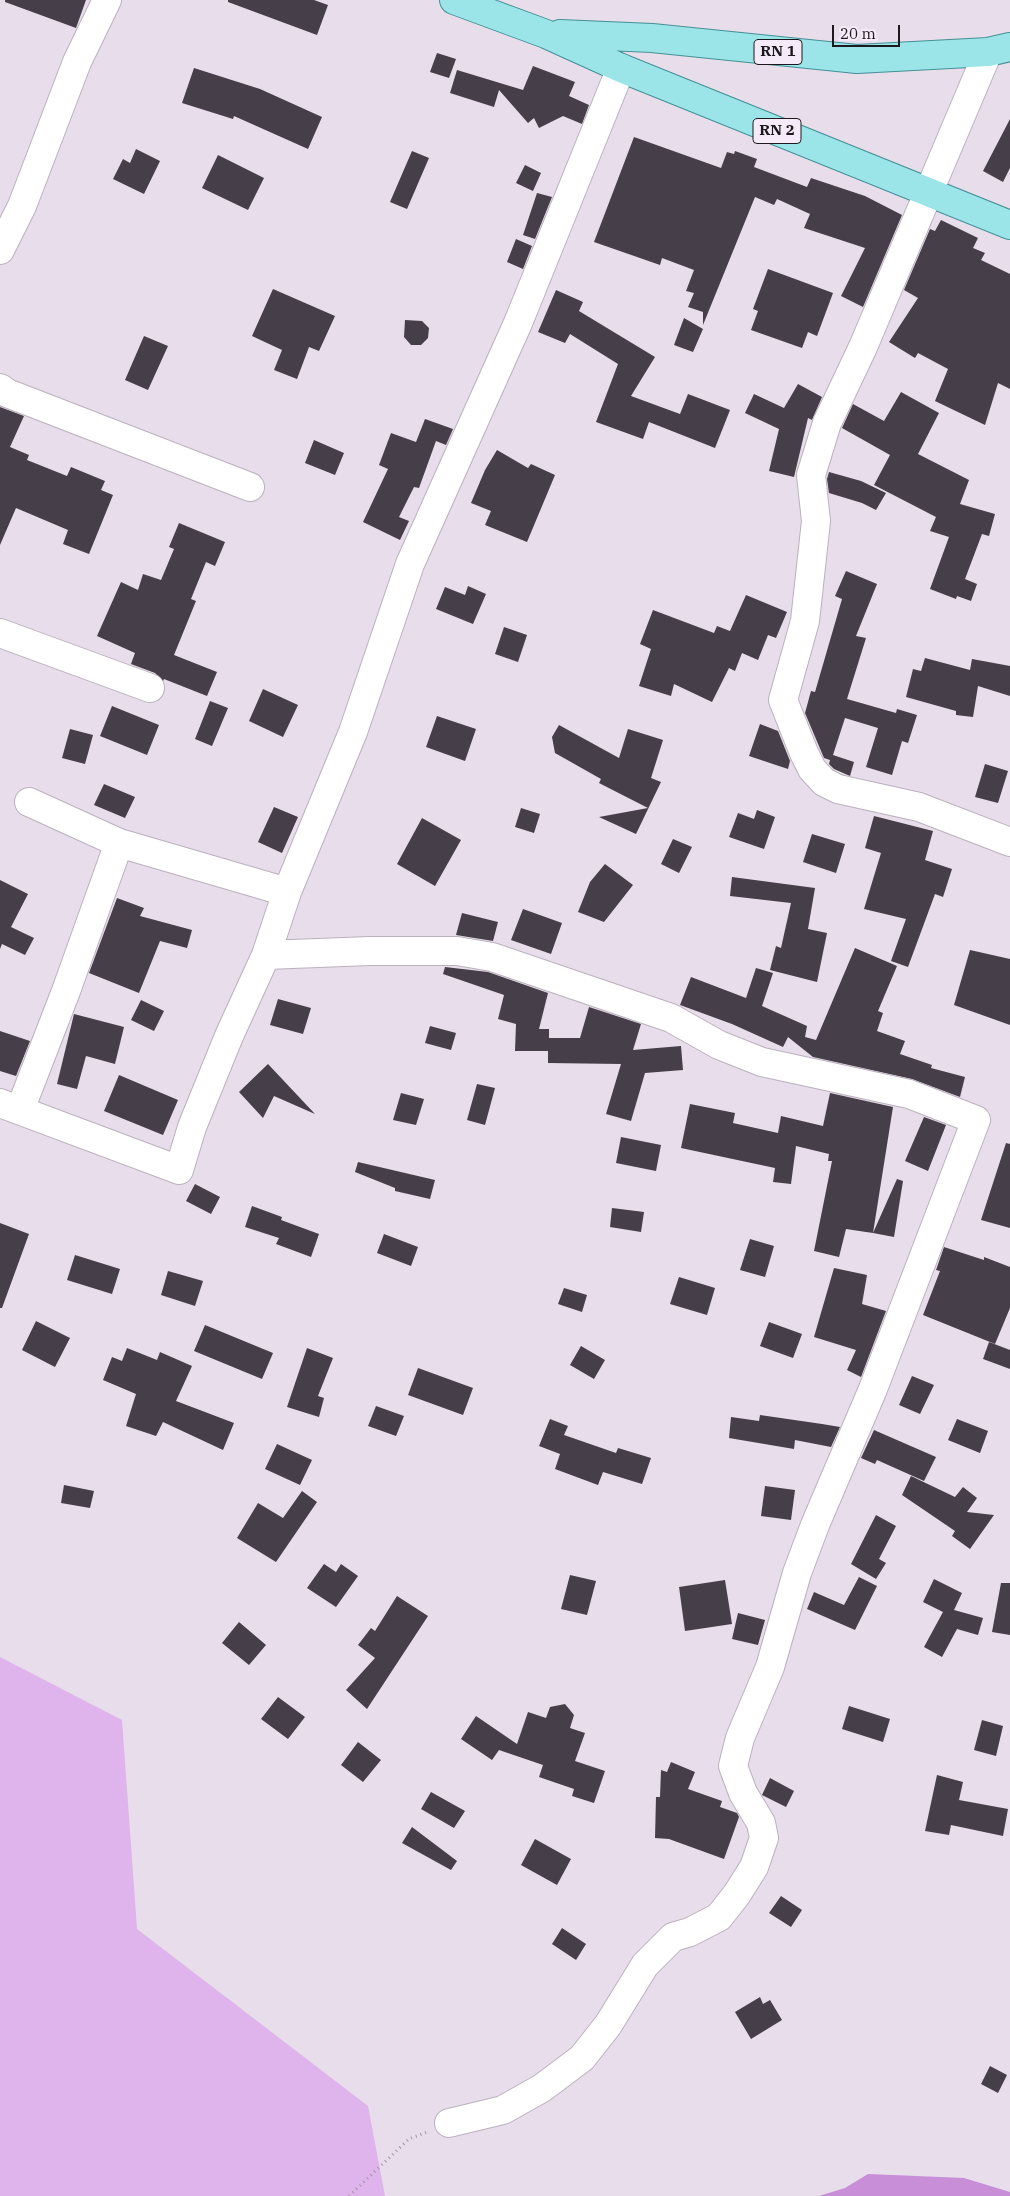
<!DOCTYPE html>
<html>
<head>
<meta charset="utf-8">
<style>
  body { margin:0 }
  #map { position:relative; width:1010px; height:2196px; overflow:hidden; background:#e8ddeb; font-family:"IBM Plex Serif",serif }
  canvas { display:block }
  .scale { position:absolute; left:832px; top:25px; width:68px; height:22px; box-sizing:border-box; border:2px solid #1c181d; border-top:0; padding-left:6px; font-size:15px; line-height:18px; white-space:nowrap; color:#1c181d; -webkit-text-stroke:4px #f5ebf8; paint-order:stroke }
</style>
</head>
<body>
<div id="map">
<canvas width="1010" height="2196"></canvas>
<div class="scale">20 m</div>
</div>
<script>
const context = document.querySelector('canvas').getContext('2d');
context.lineJoin = 'round';
function paint(path, color) {
  context.fillStyle = color;
  context.fill(path, 'evenodd');
}
function strokePath(path, color, width, dash) {
  context.strokeStyle = color;
  context.lineWidth = width;
  context.lineCap = dash ? 'butt' : 'round';
  context.setLineDash(dash || []);
  context.stroke(path);
}
function label(font, color, halo, rows, align = 'center') {
  context.font = font + ' "IBM Plex Serif",serif';
  context.lineWidth = 5;
  context.setLineDash([]);
  context.textBaseline = 'middle';
  context.strokeStyle = halo;
  context.fillStyle = color;
  for (const [text, x, y, turn = 0] of rows) {
    context.save();
    context.translate(x, y);
    context.rotate((+turn || 0) * Math.PI / 180);
    context.textAlign = isNaN(turn) ? turn : align;
    if (halo) context.strokeText(text, 0, 0);
    context.fillText(text, 0, 0);
    context.restore();
  }
}
paint(new Path2D(`
  M0,1657L122,1720L137,1929L368,2106L385,2196H0Z`), '#dfb3eb');
paint(new Path2D(`
  M868,2174L964,2178L1010,2192V2196H819L845,2188Z`), '#c88ed7');
paint(new Path2D(`
  M5,0H86L76,28L5,2Z
  M228,0H314L328,5L317,35L228,2Z
  M437,53L456,59L449,78L430,72Z
  M533,66L575,82L569,96L589,105L582,124L563,116L539,128L534,118L528,123L499,90L494,107L450,93L457,70L523,90Z
  M194,68L260,89L322,117L308,149L234,116L233,119L182,103Z
  M1010,119V168L1003,182L983,171Z
  M634,137L721,168L727,152L734,154L735,151L757,159L754,167L807,187L811,178L865,196L902,215L863,307L841,296L865,248L804,228L810,214L777,199L774,205L755,197L703,325V312L688,307L694,293L686,291L694,270L662,258L660,265L594,242Z
  M136,149L160,161L144,194L113,179L123,159L130,163Z
  M412,151L429,158L407,209L390,202Z
  M218,155L264,178L248,210L202,188Z
  M525,165L541,173L533,191L516,183Z
  M537,193L552,197L535,239L523,235Z
  M941,220L978,238L973,248L985,253L981,260L1010,274V389L998,383L985,425L935,401L948,369L918,353L915,358L889,342L918,298L904,290L930,229L935,231Z
  M516,239L532,246L523,269L507,262Z
  M768,269L833,293L817,336L808,332L802,348L751,330L758,311L753,309Z
  M273,289L335,316L319,351L309,347L297,379L274,370L282,350L252,336Z
  M556,290L583,302L579,311L655,357L631,396L680,414L688,394L730,410L715,448L649,422L643,439L596,422L618,364L570,334L565,343L538,332Z
  M684,318L703,329L693,352L674,345Z
  M405,320L422,321L429,328L428,338L421,345H411L404,337Z
  M144,336L168,346L148,390L125,380Z
  M798,384L822,397L812,420L808,418L794,477L769,471L779,429L745,413L754,394L784,408Z
  M901,392L939,413L918,454L969,480L960,504L995,514L989,536L982,534L965,579L977,584L971,601L957,596L956,599L930,589L949,537L930,531L936,517L874,485L890,455L842,428L853,404L884,421Z
  M0,407L24,416L10,447L29,455L27,460L67,476L71,467L105,481L101,490L113,495L89,554L63,544L68,530L16,508L0,545Z
  M425,419L453,429L446,445L436,441L419,488L414,487L399,517L409,521L400,540L363,522L388,469L379,465L391,433L416,442Z
  M314,440L344,453L335,475L305,463Z
  M497,450L528,468L531,464L555,475L527,542L485,525L491,511L471,503L485,470Z
  M829,472L861,481L886,493L876,510L862,503L829,493L827,479Z
  M179,523L225,542L215,566L206,562L191,599L196,601L174,655L217,672L207,696L164,679L163,681L155,673L131,664L135,653L97,636L121,582L138,590L143,574L161,580L174,549L169,547Z
  M846,571L877,584L856,636L866,638L847,699L896,713L897,709L917,715L908,743L902,741L892,775L866,767L878,728L845,718L833,755L854,762L850,776L834,769L829,764L830,760L824,758L805,713L811,691L815,692L842,599L835,596Z
  M468,586L486,594L473,624L436,609L445,587L465,595Z
  M746,595L787,612L776,638L768,635L758,660L742,653L735,671L729,668L712,702L674,684L671,696L639,686L651,649L640,644L653,610L714,633L717,626L730,631Z
  M504,627L527,635L518,662L495,654Z
  M925,658L970,670L972,659L1010,666V696L978,686L973,717L956,715V711L906,697L913,669L921,671Z
  M263,689L298,705L283,737L249,721Z
  M210,701L228,708L212,746L195,739Z
  M112,706L159,725L147,755L100,736Z
  M437,716L476,729L465,761L426,747Z
  M760,724L778,731L790,761L788,769L749,756Z
  M559,725L619,758L628,729L663,740L651,778L661,782L636,834L599,817L648,808L599,783L601,779L555,753L552,737Z
  M70,729L93,735L85,764L62,758Z
  M985,764L1008,771L998,803L975,797Z
  M104,784L135,797L125,818L94,805Z
  M274,807L298,817L282,853L258,842Z
  M521,808L540,814L534,833L515,827Z
  M757,810L775,817L764,849L729,837L738,813L754,819Z
  M874,816L933,831L925,860L952,869L943,897L935,894L908,967L891,961L906,919L864,909L881,853L865,848Z
  M422,818L461,840L435,886L397,864Z
  M812,834L845,844L836,873L803,862Z
  M673,839L692,847L679,873L661,864Z
  M605,864L633,885L604,922L578,912L590,882Z
  M732,877L815,888L808,929L827,933L817,982L770,970L776,946L781,948L791,903L730,896Z
  M0,880L28,894L11,927L34,938L25,955L2,944L0,949Z
  M117,898L144,908L140,916L192,930L187,948L160,941L139,993L89,973Z
  M523,909L562,923L551,954L511,940Z
  M462,913L498,922L493,941L456,935Z
  M855,948L897,966L878,1011L883,1013L877,1031L905,1041L900,1054L932,1065L931,1068L965,1077L960,1097L912,1079L813,1057L788,1037L783,1047L732,1024L680,1005L691,977L746,998L756,968L773,973L762,1006L807,1026L805,1037L816,1040Z
  M970,950L1010,959V1025L954,1005Z
  M445,967L488,972L548,993L539,1029H549V1038H580L589,1007L641,1024L633,1050L681,1046L683,1070L645,1073L631,1121L606,1114L621,1064L548,1063V1051H515L516,1024L498,1019L504,995L443,974Z
  M278,999L311,1008L303,1034L270,1025Z
  M141,1000L164,1011L154,1031L131,1020Z
  M74,1014L124,1027L115,1064L86,1056L77,1089L57,1084Z
  M430,1026L456,1033L451,1050L425,1043Z
  M0,1031L30,1041L16,1076L0,1071Z
  M268,1064L315,1114L274,1096L263,1118L239,1092Z
  M119,1075L178,1100L163,1135L104,1111Z
  M477,1084L495,1088L485,1125L467,1120Z
  M401,1093L424,1099L416,1125L393,1120Z
  M830,1093L893,1107L873,1233L846,1229L839,1257L814,1251L832,1161H828L829,1154L796,1146L791,1184L773,1182L775,1168L681,1148L690,1104L735,1113L733,1123L778,1133L781,1116L823,1126Z
  M924,1117L946,1125L928,1171L905,1161Z
  M621,1137L661,1145L656,1171L616,1163Z
  M1006,1143L1010,1144V1228L981,1220Z
  M358,1162L435,1180L430,1199L395,1191V1188L355,1172Z
  M897,1179L903,1181L894,1237L873,1233Z
  M195,1184L220,1197L211,1214L186,1201Z
  M252,1206L282,1217L281,1220L319,1234L311,1257L276,1244L279,1238L245,1227Z
  M612,1208L644,1212L641,1232L610,1227Z
  M0,1223L29,1234L2,1308H0Z
  M384,1234L418,1247L411,1266L377,1253Z
  M750,1239L774,1246L765,1277L740,1270Z
  M944,1247L984,1260V1257L1010,1267V1308L995,1344L923,1315L940,1271L936,1270Z
  M75,1255L120,1269L112,1294L67,1280Z
  M834,1268L867,1275L862,1304L886,1311L861,1377L847,1370L856,1350L814,1337Z
  M168,1271L203,1281L195,1306L161,1295Z
  M679,1277L715,1288L707,1315L670,1304Z
  M564,1288L587,1295L582,1312L558,1304Z
  M36,1321L70,1338L55,1367L22,1350Z
  M769,1322L802,1334L793,1358L760,1346Z
  M205,1325L273,1353L262,1379L194,1351Z
  M989,1342L1010,1350V1369L983,1359Z
  M581,1346L605,1360L594,1379L570,1365Z
  M127,1348L157,1360L160,1352L192,1366L176,1401L234,1423L223,1450L163,1422L156,1436L126,1426L136,1394L103,1380L112,1357L122,1361Z
  M307,1348L333,1358L318,1396L324,1398L319,1417L287,1407Z
  M418,1368L473,1388L463,1415L408,1395Z
  M912,1376L934,1385L920,1414L899,1405Z
  M376,1406L404,1416L396,1436L368,1426Z
  M760,1415L822,1424L840,1427L831,1447L795,1440L794,1449L729,1438L731,1417L759,1421Z
  M550,1419L568,1426L564,1435L616,1453L618,1448L651,1458L642,1484L603,1472L598,1485L555,1469L560,1454L539,1446Z
  M957,1419L988,1431L980,1453L948,1440Z
  M874,1430L936,1457L924,1481L877,1460L875,1464L861,1458Z
  M277,1444L312,1460L300,1485L265,1469Z
  M911,1476L955,1497L963,1487L977,1498L967,1512L994,1515L970,1549L952,1536L955,1531L902,1495Z
  M64,1485L94,1491L90,1508L61,1503Z
  M765,1486L795,1490L791,1520L761,1516Z
  M302,1491L317,1502L276,1562L237,1538L258,1503L283,1518Z
  M876,1515L896,1526L879,1559L886,1563L876,1579L851,1564Z
  M324,1564L336,1572L341,1564L358,1576L336,1607L307,1588Z
  M570,1575L596,1581L587,1615L561,1609Z
  M859,1577L877,1586L855,1630L807,1609L814,1592L844,1605Z
  M934,1579L962,1593L954,1610L983,1618L978,1635L957,1629L942,1657L924,1647L943,1612L923,1602Z
  M725,1580L732,1624L685,1631L679,1587Z
  M1001,1583H1010V1635L992,1632Z
  M397,1596L428,1616L367,1709L346,1690L375,1658L358,1645L371,1628L375,1631Z
  M738,1613L765,1620L758,1645L732,1639Z
  M239,1622L266,1645L249,1665L222,1643Z
  M278,1697L305,1717L288,1739L261,1719Z
  M565,1704L574,1715L570,1728L585,1733L575,1761L605,1771L594,1803L572,1796L574,1789L539,1777L543,1765L499,1750L492,1760L461,1739L476,1716L517,1744L528,1712L546,1718L550,1707Z
  M849,1706L890,1719L883,1742L842,1729Z
  M982,1720L1003,1726L996,1756L974,1750Z
  M358,1742L381,1760L363,1782L341,1765Z
  M671,1762L695,1772L688,1789L722,1801L720,1807L737,1813L739,1817L724,1859L669,1839L655,1838L656,1797H660L661,1770L667,1772Z
  M937,1775L963,1782L959,1800L1008,1809L1003,1836L951,1825L949,1835L925,1831Z
  M770,1778L794,1791L786,1807L762,1795Z
  M431,1792L465,1811L454,1828L421,1809Z
  M412,1827L457,1861L451,1870L402,1843Z
  M535,1839L571,1859L557,1885L521,1865Z
  M781,1896L802,1910L791,1927L769,1913Z
  M562,1928L586,1944L576,1960L552,1944Z
  M760,1997L763,2004L770,2000L782,2020L751,2039L735,2012Z
  M990,2066L1007,2075L998,2093L981,2084Z`), '#463e48');
const minor = new Path2D(`
  M988,52L863,347L827,423L811,475L816,521L805,621L783,700L804,753L812,769L824,782L838,789L919,807L1010,842
  M0,250L22,206L77,62L107,0
  M0,388L7,393L250,487
  M0,633L150,688
  M29,802L119,843L287,892
  M266,955L370,951H457L492,957L671,1018L719,1045L762,1062L909,1094L976,1120L873,1389L815,1525L797,1573L770,1667L740,1738L733,1766L743,1793L761,1823L764,1838L754,1867L737,1894L719,1917L690,1932L673,1937L645,1965L608,2025L582,2058L542,2088L503,2110L449,2123
  M0,1103L179,1170L192,1127L229,1036L266,955L287,892L353,732L410,564L518,323L621,68
  M20,1110L66,991L119,843`);
const major = new Path2D(`
  M454,0L546,34L621,68L1010,225
  M560,34L652,38L857,59L988,52L1010,47`);
strokePath(minor, '#bbb1bd', 30);
strokePath(major, '#449196', 30);
strokePath(new Path2D(`
  M349,2196L409,2139L427,2132`), '#a098a3', 3, [1, 4]);
strokePath(minor, '#fff', 28);
strokePath(major, '#9be4e7', 28);
for (const [x, y, w] of [
  [778,52,48],
  [777,131,48]
]) {
  const box = new Path2D();
  box.roundRect(x - w / 2, y - 12.5, w, 25, 4);
  context.fillStyle = '#f5ebf8';
  context.fill(box);
  strokePath(box, '#1c181d', 1);
}
label('bold 15px', '#1c181d', null, [
  ["RN 1",778,52],
  ["RN 2",777,131]
]);
</script>
</body>
</html>
